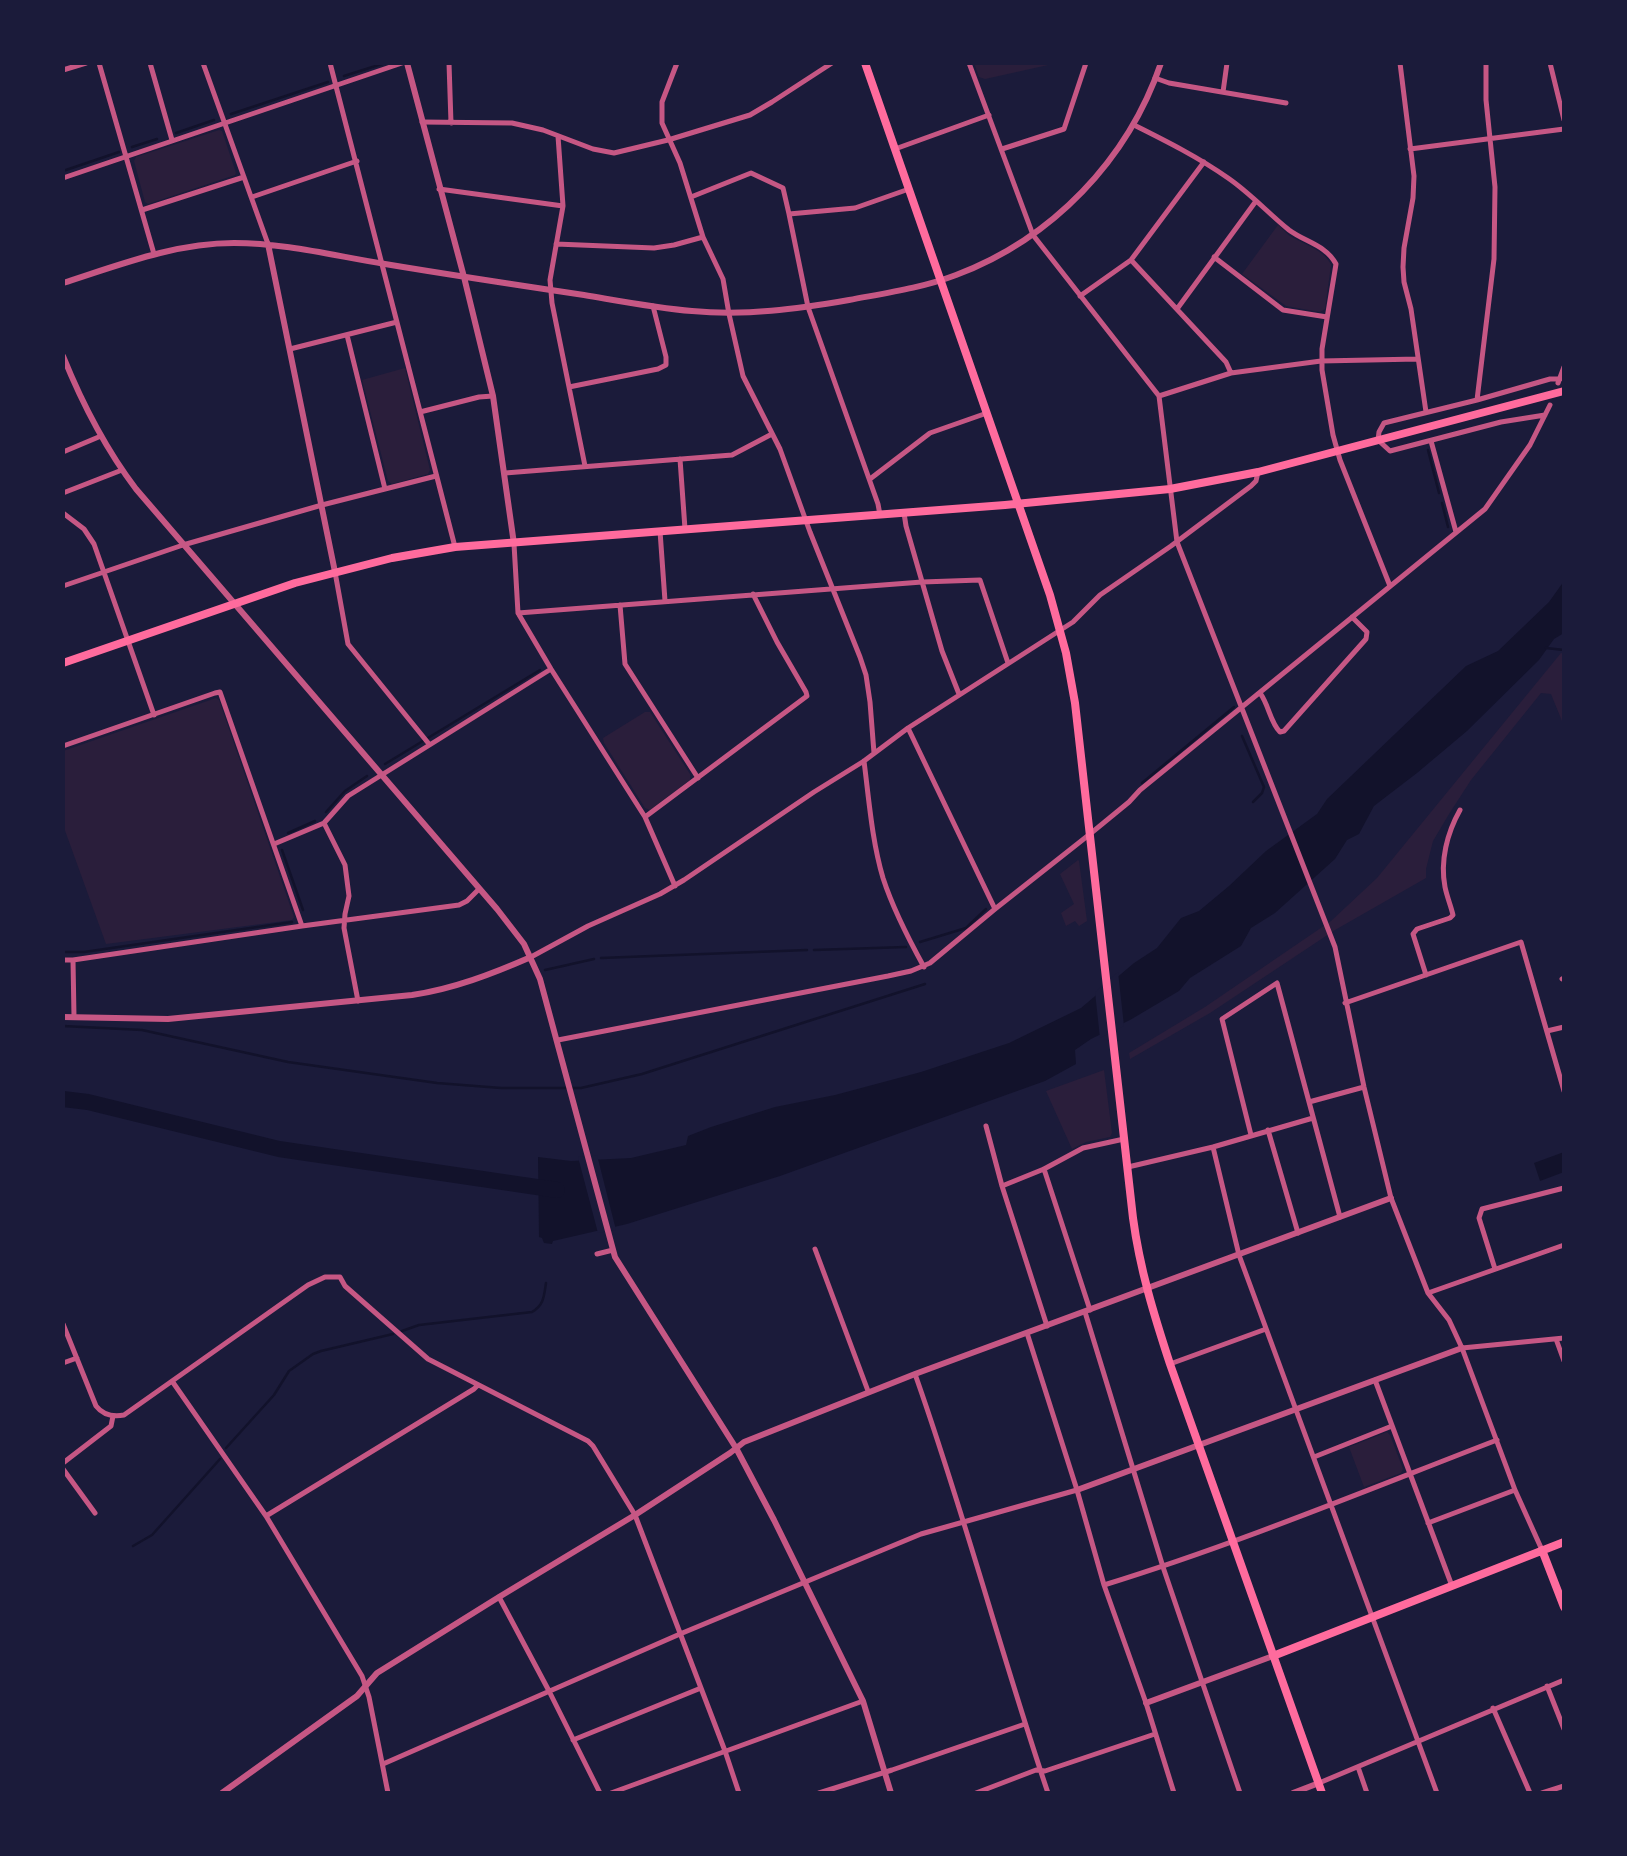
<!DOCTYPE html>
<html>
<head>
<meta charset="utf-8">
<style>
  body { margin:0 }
  #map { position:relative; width:1627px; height:1856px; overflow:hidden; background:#1b1b3a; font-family:"Sofia Sans Condensed",sans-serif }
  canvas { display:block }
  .frame { position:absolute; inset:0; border:65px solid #1b1b3a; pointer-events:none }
</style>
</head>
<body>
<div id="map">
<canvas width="1627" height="1856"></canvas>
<div class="frame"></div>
</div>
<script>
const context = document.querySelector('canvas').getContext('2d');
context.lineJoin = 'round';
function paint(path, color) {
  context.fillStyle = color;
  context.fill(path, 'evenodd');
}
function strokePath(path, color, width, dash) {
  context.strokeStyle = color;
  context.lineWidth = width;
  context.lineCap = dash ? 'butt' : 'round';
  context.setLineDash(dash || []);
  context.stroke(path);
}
paint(new Path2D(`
  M974,63H1057L985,79L979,77Z
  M219,130L222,131L236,173L235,175L148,204L145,202L134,161L136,157Z
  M1278,225C1282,228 1286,233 1290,236C1303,244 1325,250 1331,265L1325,309L1320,312L1286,306L1242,274Z
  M405,368L430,470L428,474L392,484L388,481L362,380Z
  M1561,653L1564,654V726L1551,694L1541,693L1471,780L1449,814L1433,841L1426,869V878L1335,930L1210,1013L1130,1059L1129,1053L1205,1007L1331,921L1377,878Z
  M216,698L219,700L294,917L292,920L106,944L63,825V751Z
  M645,712H650L690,774V780L650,810L645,808L604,743L603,738Z
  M1078,860L1079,861L1087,921L1079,926L1075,921L1066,926L1061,913L1074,904L1060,874Z
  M1104,1070L1112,1133L1110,1137L1086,1142L1072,1149L1046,1091Z
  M1387,1432L1390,1435L1403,1469L1401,1473L1364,1487L1349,1447Z`), '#2a1e3b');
paint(new Path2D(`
  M1564,581V633L1554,639L1539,660L1467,731L1417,773L1374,806L1359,834L1347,840L1335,859L1275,913L1251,928L1241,946L1190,978L1179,991L1130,1020L1091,1039L1075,1050L1076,1064L1045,1081L780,1176L627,1224L553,1241L552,1244L544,1243L542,1238L539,1237L538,1157L571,1161L631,1158L686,1145L688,1136L711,1127L775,1107L835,1095L921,1072L1009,1043L1081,1008L1134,963L1157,948L1181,918L1199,911L1229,886L1266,851L1317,814L1327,799L1466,666L1498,651L1549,602Z
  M1564,1152V1172L1540,1181L1534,1163Z`), '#12122b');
paint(new Path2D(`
  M1118,972L1124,1026L1100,1038L1095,992Z
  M597,1155L616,1230L598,1233L578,1157Z`), '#1b1b3a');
strokePath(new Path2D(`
  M344,76L385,63
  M231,114L328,82
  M176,133L214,120
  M132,147L157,139
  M63,171L119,152
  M1428,450L1439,493
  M1442,503L1448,527
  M1546,648L1564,650
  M1242,736L1264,787L1262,793L1253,802
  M385,764L540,670
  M1142,783L1234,707
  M326,812L345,791L367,776
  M288,833L315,821
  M282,850L303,910
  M920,942L966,928L986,909
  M814,950L906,947
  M63,952H84L292,922
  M601,958L807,950
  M545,970L594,959
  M63,1026L142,1030L288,1062L437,1083L501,1088H581L642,1074L925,984
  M402,1331L419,1325L532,1312C544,1305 544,1296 546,1283
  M226,1448L274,1395L289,1371L313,1354L321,1351L393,1334
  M133,1546L152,1535L220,1459`), '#12122b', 2.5);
strokePath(new Path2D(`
  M63,1099L88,1102L279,1149L557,1190`), '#12122b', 16);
strokePath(new Path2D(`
  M99,63L154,254
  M150,63L172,140
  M203,63L268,244
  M330,63L455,547
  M449,63L451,123
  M677,63L662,102V123L680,163L703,237L723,279L729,314L743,376L780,449L810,532L860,657L866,675L870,702L874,753
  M969,63L1033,235L1159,396L1177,542L1335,947L1364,1087L1391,1198L1428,1293L1449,1320L1462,1348L1515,1490L1542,1550
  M1400,63L1414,176L1413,198L1404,248L1403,267L1404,282L1411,309L1426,412
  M1550,63L1564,120
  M63,70L86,63
  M1155,78L1169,83L1286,103
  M1223,92L1227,63
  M422,122L512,123L543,130L593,149L614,153L668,140L750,115L772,102L832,63
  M1134,125C1166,141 1198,157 1228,178C1250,193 1268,213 1289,230C1305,242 1326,245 1336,264L1322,349V370L1333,435L1340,460L1390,586
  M558,136L563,206L550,280L552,303L585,466
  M895,149L989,115
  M1002,149L1064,129L1086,63
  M1410,149L1564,129
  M63,178L402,63
  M439,189L563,206
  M252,197L357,161
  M691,197L751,173L783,188L789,214
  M142,210L244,177
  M556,244L654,248L674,245L703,237
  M1214,257L1283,310L1327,317
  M1131,260L1226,362L1231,373
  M1080,296L1131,260L1204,162
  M1177,309L1256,201
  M347,335L385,489
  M290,349L397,322
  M1558,383L1564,367
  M569,387L658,369L666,365V357L653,306
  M1159,396L1231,373L1321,361L1418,359
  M1477,400L1494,259L1495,187L1486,100V63
  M420,412L479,397L493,396
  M1545,415L1501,422L1390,451L1378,440L1379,432L1384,423L1477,400L1550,379H1560
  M1431,441L1456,532
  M63,452L101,436
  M680,459L685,529
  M505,473L732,455L772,434
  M870,479L930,433L987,413
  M63,493L122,470
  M63,513L84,529L94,544L154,715
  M904,513L906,526L942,651L959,694
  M880,515L878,504L808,307L789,214L855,208L909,189
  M660,531L665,601
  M514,544L518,613L551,669L645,817L675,886
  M335,572L348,644L429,744
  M63,586L183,545L322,505L436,476
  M620,605L625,664L698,778
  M518,613L922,582L980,580L1008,663
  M1260,693C1269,705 1270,722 1280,732L1284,731L1366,639L1367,632L1352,617
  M908,728L995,909
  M63,746L215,693L220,692L302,926
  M864,761C869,800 872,841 883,878C893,909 908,938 924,967
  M645,817L807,696L806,692L777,642L753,594
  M324,823L345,865L349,896L345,914L344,928L358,1001
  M274,844L324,823L348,796L551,669
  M531,957L588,926L660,894L684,880L814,792L864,761L908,728L1073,622L1100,595L1171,546L1251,486L1256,481L1258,472
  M63,960H73L302,926L459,905L467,901L479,889
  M73,960L74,1017
  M1426,975L1413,934L1417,929L1450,918L1453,915C1451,906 1447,897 1445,887C1440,861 1447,833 1460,810
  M1562,979L1564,978
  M1345,1003L1521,942L1564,1091
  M1547,1031L1564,1027
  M558,1040L888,976L911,971L930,963L995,909L1090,834L1129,802L1140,790L1485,509L1530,445L1550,405
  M1309,1102L1364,1087
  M986,1126L1002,1186L1047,1326
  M1268,1130L1298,1233
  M1251,1135L1222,1019L1277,983L1340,1217
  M1213,1147L1239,1255L1437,1793
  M1128,1167L1213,1147L1313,1118
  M1044,1169L1090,1310
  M1002,1186L1044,1169L1083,1148L1124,1139
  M815,1249L868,1391
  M597,1254L613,1250
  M1495,1269L1479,1218L1482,1209L1564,1188
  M1428,1293L1564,1245
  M1085,1312L1163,1567L1240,1793
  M63,1324L96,1406C103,1415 113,1417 124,1415L308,1285L325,1277H340L345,1286L428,1359L588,1441L593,1446L635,1515L725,1751L739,1793
  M1027,1333L1077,1490L1104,1585L1146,1703L1174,1793
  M1556,1339L1564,1361
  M1462,1348L1564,1338
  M63,1363L77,1358
  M1170,1364L1266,1329
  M915,1374C964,1512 1001,1654 1048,1793
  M1375,1380L1452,1586
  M172,1381L266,1516L362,1676L369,1697L388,1793
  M1314,1457L1392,1426
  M63,1463L111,1426L113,1416
  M63,1469L95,1513
  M266,1516L474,1389L478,1385
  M1428,1523L1515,1490
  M1104,1585C1237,1544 1367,1490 1497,1440
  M499,1597L549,1691L600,1793
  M1547,1686L1564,1729
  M1493,1708L1530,1793
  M573,1740L701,1688
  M383,1764L680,1634L921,1534L1077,1490
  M1358,1767L1367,1793
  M1319,1783L1564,1680
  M611,1793L863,1701
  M819,1793L892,1770L1025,1724
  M976,1793L1036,1770L1045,1771L1155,1734
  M1542,1793L1564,1786`), '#c65784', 5);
strokePath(new Path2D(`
  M407,63L464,277L493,396L514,544
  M268,244L335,572
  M63,283C119,265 175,243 234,243C285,243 335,256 385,264C451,275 517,285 584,295C620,301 656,308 692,311C746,316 797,309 849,300C886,293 922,288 956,275C1052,239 1128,160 1161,63
  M63,356C82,403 105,448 136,489L497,909L524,944L540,979L615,1257L736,1448L774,1520L863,1701L891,1793
  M63,1017L168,1019L412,995C453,989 492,974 531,957
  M1077,1490L1462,1348
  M1146,1703L1273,1656
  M222,1793L357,1696L377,1673L499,1597L635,1515L730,1453L744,1442L915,1374L1391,1198
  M1293,1793L1319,1783`), '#c65784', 6);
strokePath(new Path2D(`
  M865,63L1050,595L1066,653L1075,703L1133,1218C1140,1270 1154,1315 1170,1364L1322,1793
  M63,663L295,583L392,558L455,547L1005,505L1170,489L1258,472L1564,391
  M1542,1550L1564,1607
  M1273,1656L1564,1542`), '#ff6b9d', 8);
</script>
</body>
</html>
